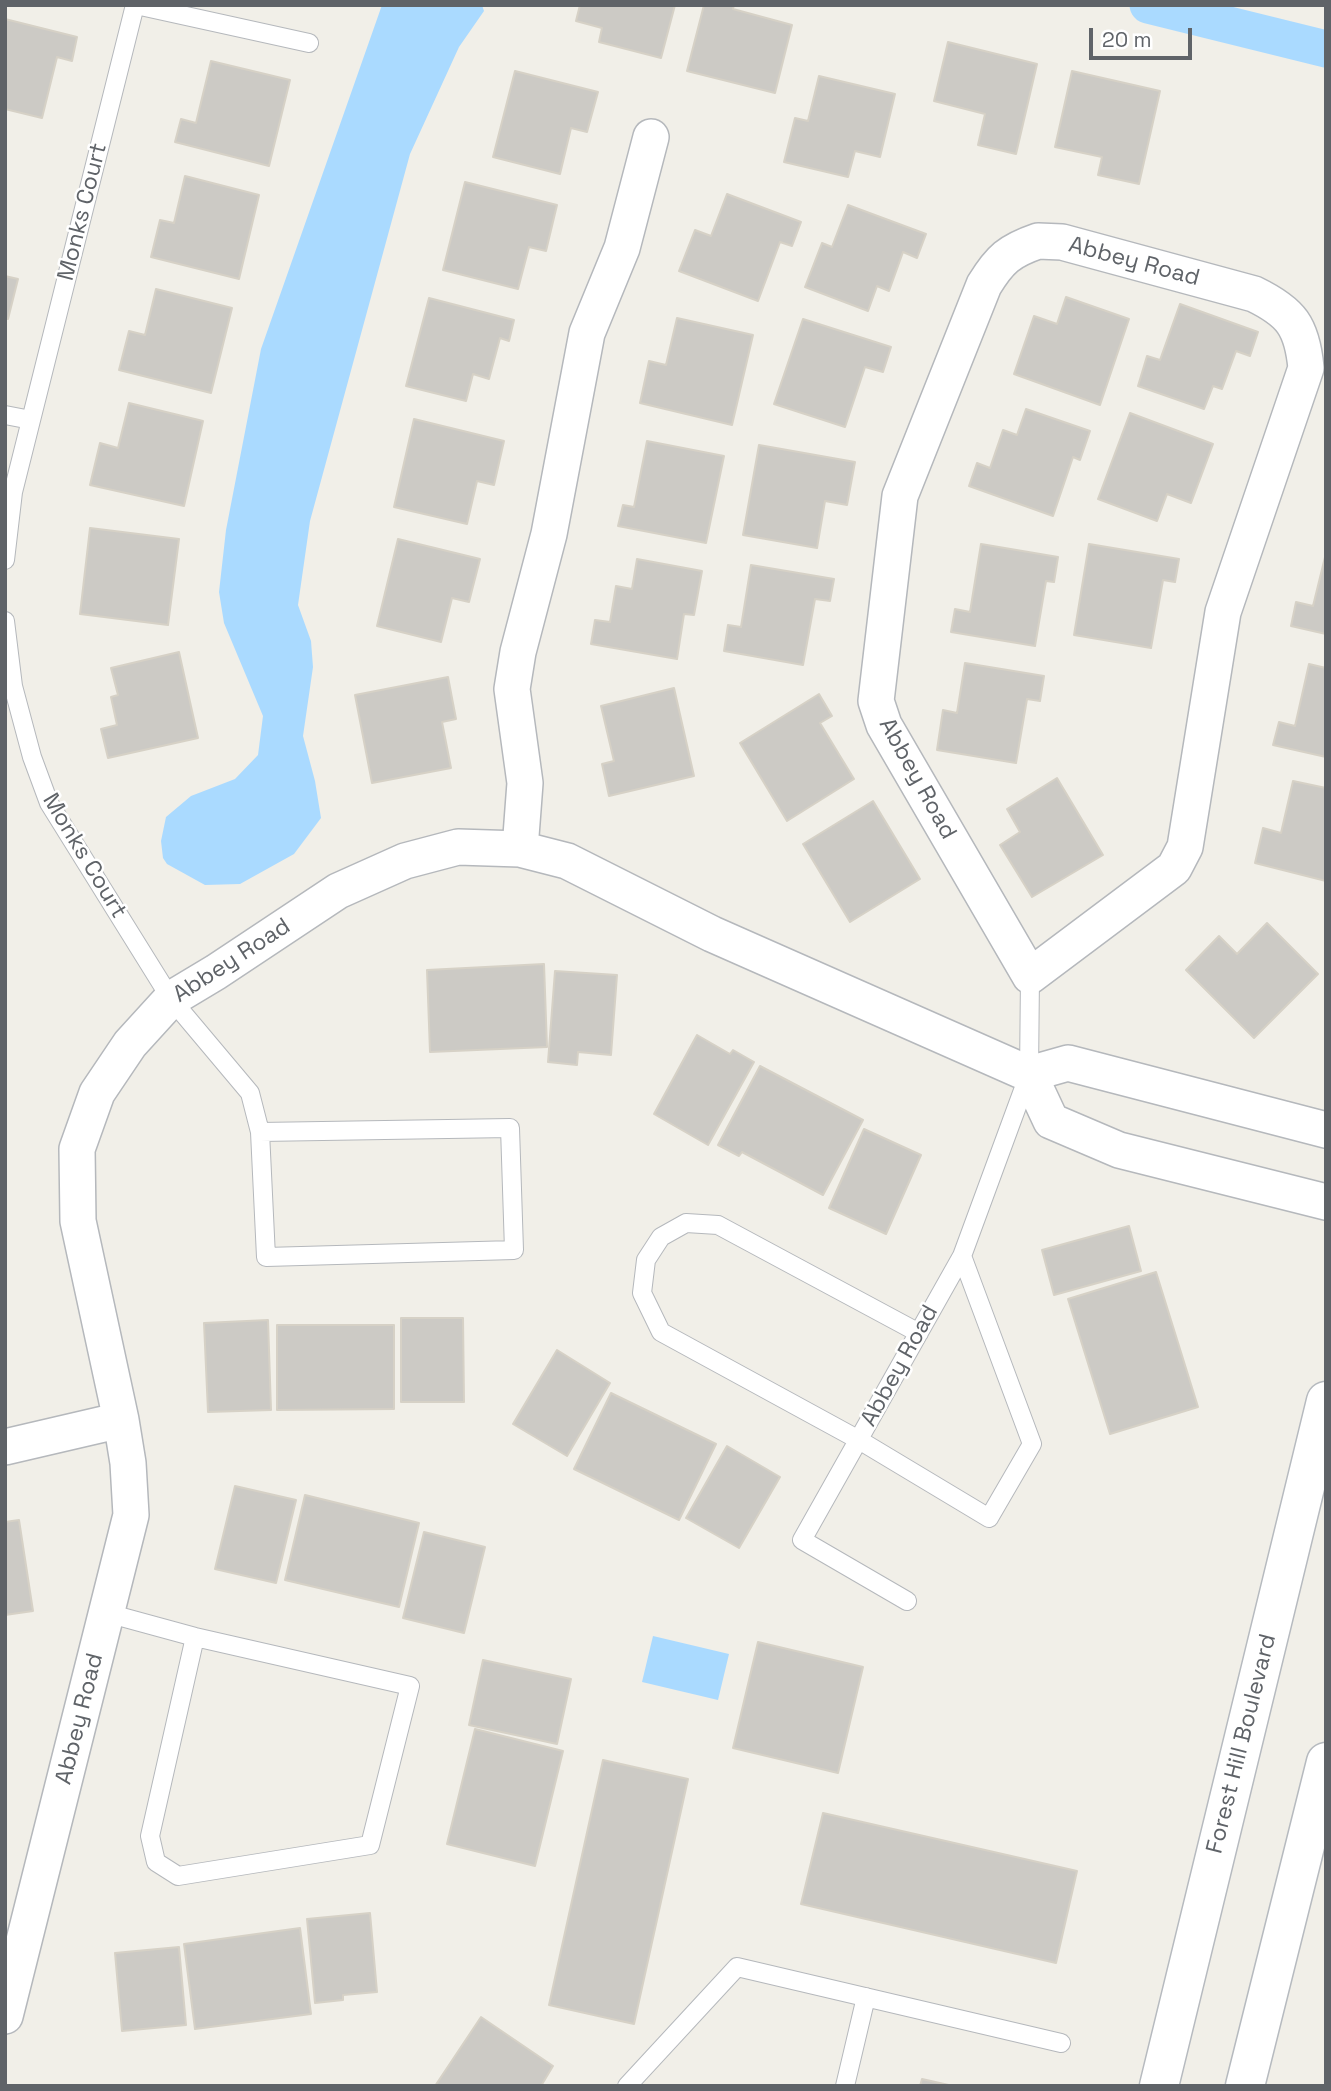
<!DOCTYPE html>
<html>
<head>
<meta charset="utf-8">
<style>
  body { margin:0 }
  #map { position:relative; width:1331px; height:2091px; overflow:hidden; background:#f1efe8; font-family:"Space Grotesk",sans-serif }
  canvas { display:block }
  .frame { position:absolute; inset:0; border:7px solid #5f6368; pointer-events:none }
  .scale { position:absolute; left:1089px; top:28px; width:103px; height:32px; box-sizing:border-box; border:4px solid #5f6368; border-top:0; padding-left:9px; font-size:21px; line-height:24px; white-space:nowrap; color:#5f6368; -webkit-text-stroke:5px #fff; paint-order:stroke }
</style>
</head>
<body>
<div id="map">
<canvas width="1331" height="2091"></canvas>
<div class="frame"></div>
<div class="scale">20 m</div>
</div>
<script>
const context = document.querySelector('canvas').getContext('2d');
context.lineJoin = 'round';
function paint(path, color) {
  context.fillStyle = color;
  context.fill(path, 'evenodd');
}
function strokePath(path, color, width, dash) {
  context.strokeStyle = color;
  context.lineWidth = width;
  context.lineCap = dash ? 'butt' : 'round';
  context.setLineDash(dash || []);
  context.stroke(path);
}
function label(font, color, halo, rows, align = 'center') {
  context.font = font + ' "Space Grotesk",sans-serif';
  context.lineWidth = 5;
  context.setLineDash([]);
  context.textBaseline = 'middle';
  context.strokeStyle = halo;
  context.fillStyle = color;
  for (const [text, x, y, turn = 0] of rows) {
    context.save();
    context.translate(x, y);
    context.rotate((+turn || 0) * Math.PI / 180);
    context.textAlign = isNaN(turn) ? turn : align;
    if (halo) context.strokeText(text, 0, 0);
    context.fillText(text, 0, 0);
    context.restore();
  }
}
paint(new Path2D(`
  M382,5H482L484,11L459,47L410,154L310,521L298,605L311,641L313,667L303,736L315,781L321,818L294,854L240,884L205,885L167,864L163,858L161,841L166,817L191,796L235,779L258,755L263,716L224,623L219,592L226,530L261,349Z
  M653,1636L729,1654L718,1700L642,1682Z`), '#aadaff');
strokePath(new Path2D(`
  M1148,5L1326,49`), '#aadaff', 37);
const building = new Path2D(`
  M580,5H675L661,58L599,42L602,28L576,21Z
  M704,5H734L733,9L792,25L775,93L687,71Z
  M5,19L77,37L72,61L57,57L42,118L5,109Z
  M948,42L1037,64L1016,154L978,145L985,114L934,101Z
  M211,61L290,80L269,166L175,142L181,119L196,123Z
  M515,71L598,92L587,132L571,128L560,174L493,157Z
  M1072,71L1160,91L1139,184L1098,175L1102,157L1055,147Z
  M819,76L895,94L880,157L855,151L848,177L784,162L795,118L808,121Z
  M185,176L259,195L239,279L151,257L160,220L174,223Z
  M465,182L557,205L546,251L529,247L518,289L443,270Z
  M727,194L801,222L792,246L780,242L758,301L679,271L695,230L711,236Z
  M848,205L926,234L917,258L903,252L889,291L877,286L868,311L805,287L822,243L832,247Z
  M5,276L18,279L8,319L5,318Z
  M156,289L232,308L211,393L119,370L129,331L145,335Z
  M1066,297L1129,319L1100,405L1014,374L1034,316L1057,324Z
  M429,298L514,320L509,341L500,338L489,379L473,374L466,401L406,386Z
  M1180,304L1258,332L1250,356L1236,351L1222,389L1213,386L1204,409L1138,386L1147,356L1160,360Z
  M677,318L753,335L732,425L640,403L649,361L666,365Z
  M803,319L891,347L883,372L865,367L845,427L774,404Z
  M129,403L203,421L184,506L90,485L100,443L118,448Z
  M1026,409L1090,431L1080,460L1073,457L1053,516L969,486L977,463L990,468L1003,430L1017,435Z
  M1130,413L1213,444L1191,503L1167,494L1157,521L1098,499Z
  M414,419L504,441L494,485L477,481L467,524L394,507Z
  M647,441L724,456L706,543L618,526L623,505L634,507Z
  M759,445L855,462L847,505L825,501L817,548L743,535Z
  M90,528L179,539L168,625L80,614Z
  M398,539L480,559L469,602L452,598L441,642L377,626Z
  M981,544L1058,557L1054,582L1046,581L1035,646L951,632L955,609L970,612Z
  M1089,544L1179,559L1175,582L1163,580L1151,648L1074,635Z
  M1326,553V634L1291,626L1296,602L1313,606Z
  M637,559L702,571L694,615L684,614L677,659L591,644L595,620L610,622L616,586L632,589Z
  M751,565L834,579L830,601L815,599L803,665L724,651L728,625L741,627Z
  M179,652L198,738L108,758L101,729L117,725L111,697L118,695L111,668Z
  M965,663L1044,676L1040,701L1027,699L1016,763L937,750L943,710L957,713Z
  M1309,664L1326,668V757L1273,745L1279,722L1295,726Z
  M448,677L456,719L442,722L451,768L372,783L355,695Z
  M674,688L694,776L609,796L602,764L614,761L601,706Z
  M819,694L832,716L820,723L854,779L787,821L740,743Z
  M1057,778L1103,855L1032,897L1000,845L1020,832L1007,809Z
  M1293,781L1326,788V881L1255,863L1263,828L1281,833Z
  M873,801L920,879L850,922L803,844Z
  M1267,923L1318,974L1254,1038L1186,970L1219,936L1237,954Z
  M544,964L547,1047L430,1052L427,970Z
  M555,971L617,975L611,1055L578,1052L577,1065L548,1062Z
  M697,1035L730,1054L733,1050L754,1062L708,1145L654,1114Z
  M760,1066L863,1120L823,1195L742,1152L739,1156L718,1145Z
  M864,1129L921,1155L886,1234L829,1208Z
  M1129,1226L1141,1271L1054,1295L1042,1250Z
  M1156,1272L1198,1407L1110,1434L1068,1299Z
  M401,1318H463L464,1402H401Z
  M268,1320L271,1410L208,1412L204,1323Z
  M277,1325H394V1409L277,1410Z
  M557,1350L610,1383L567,1456L513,1424Z
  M611,1393L716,1444L679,1520L574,1469Z
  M727,1446L780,1477L739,1548L686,1518Z
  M235,1486L296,1500L276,1583L215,1569Z
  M305,1495L419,1523L399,1607L285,1580Z
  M19,1520L33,1611L5,1615V1522Z
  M424,1532L485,1547L464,1633L403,1618Z
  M758,1642L863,1667L838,1773L733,1748Z
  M483,1660L571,1679L557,1744L469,1725Z
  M475,1729L563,1751L535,1866L447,1844Z
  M603,1760L688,1779L634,2024L549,2005Z
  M823,1813L1077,1871L1056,1963L801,1904Z
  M370,1913L377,1992L343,1995V2000L315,2003L307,1919Z
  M300,1928L311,2014L195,2029L184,1944Z
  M179,1947L186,2025L122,2031L115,1953Z
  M481,2017L553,2066L541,2086H435Z
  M922,2079L953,2086H920Z`);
paint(building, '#cccac5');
strokePath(building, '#d6d1c6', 2);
const lane = new Path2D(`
  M136,5L309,43
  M5,415L31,420
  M5,560L13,492L135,5
  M5,621L13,686L32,757L49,803L171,999L250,1093L260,1132
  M510,1128L514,1250L266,1257L260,1132Z
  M919,1333L718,1225L686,1223L661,1237L646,1260L642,1293L661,1332L859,1440L989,1518L1032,1444L962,1256
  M907,1601L802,1540L962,1256L1029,1074L1030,976
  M107,1613L195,1637L410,1686L370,1845L178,1876L156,1862L150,1836L195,1637
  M627,2086L737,1967L1061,2043
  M845,2086L866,1997`);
const street = new Path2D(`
  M1038,241L1062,242L1254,294C1291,312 1302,326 1306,368L1223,612L1185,847L1174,868L1030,976L884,725L876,701L900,496L984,285C1000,259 1009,251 1038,241Z
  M520,849L525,783L512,689L518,652L549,534L587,333L622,248L651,137
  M1029,1074L1051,1121L1119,1150L1326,1202
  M5,1447L121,1420
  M5,2016L131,1515L128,1463L121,1420L78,1221L77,1149L97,1093L130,1044L171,999L216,972L338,891L405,861L458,847L520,849L567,861L712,934L1029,1074L1068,1063L1326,1130`);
const secondary = new Path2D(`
  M1159,2086L1326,1401
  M1245,2086L1326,1762`);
strokePath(lane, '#b5b8bc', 20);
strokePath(street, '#b5b8bc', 38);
strokePath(secondary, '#b6babf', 41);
strokePath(lane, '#fff', 18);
strokePath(street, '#fff', 35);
strokePath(secondary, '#fff', 38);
label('23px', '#5f6368', '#fff', [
  ["Monks Court",83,212,-76],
  ["Abbey Road",1134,262,15],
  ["Abbey Road",917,779,61],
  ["Monks Court",84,856,59],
  ["Abbey Road",232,961,-33],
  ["Abbey Road",900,1366,-61],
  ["Abbey Road",80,1719,-76],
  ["Forest Hill Boulevard",1242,1744,-76]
]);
</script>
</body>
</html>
